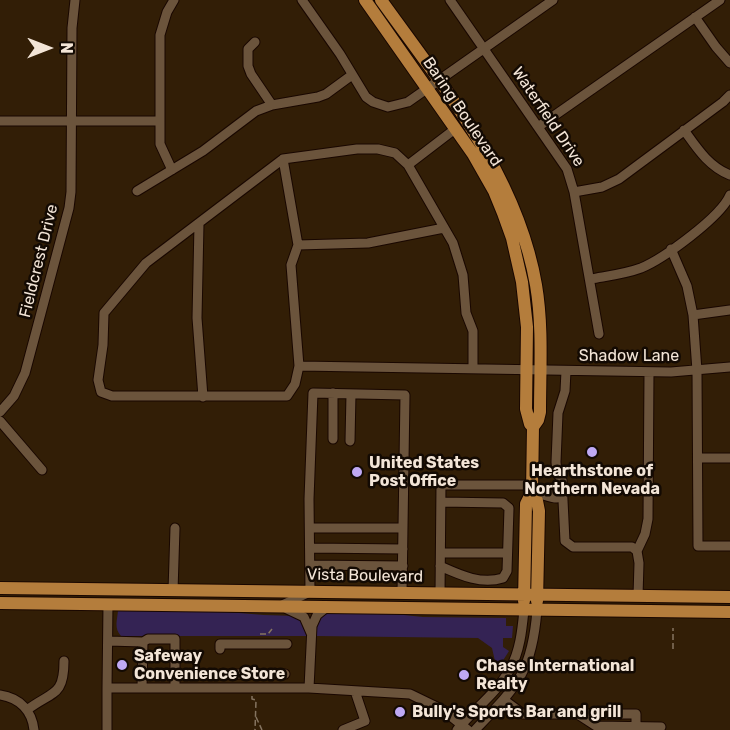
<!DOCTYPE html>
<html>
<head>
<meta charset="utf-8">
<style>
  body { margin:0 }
  #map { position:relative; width:730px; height:730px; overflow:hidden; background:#321e06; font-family:Rubik,sans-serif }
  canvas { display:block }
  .north { position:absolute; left:18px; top:18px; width:60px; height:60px; -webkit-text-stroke:4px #130a03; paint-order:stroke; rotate:90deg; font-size:16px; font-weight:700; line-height:24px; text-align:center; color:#f3e5d7 }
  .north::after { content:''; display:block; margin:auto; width:21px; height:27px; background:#f3e5d7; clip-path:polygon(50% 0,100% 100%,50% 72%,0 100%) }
</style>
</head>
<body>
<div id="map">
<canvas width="730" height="730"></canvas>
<div class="north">N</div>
</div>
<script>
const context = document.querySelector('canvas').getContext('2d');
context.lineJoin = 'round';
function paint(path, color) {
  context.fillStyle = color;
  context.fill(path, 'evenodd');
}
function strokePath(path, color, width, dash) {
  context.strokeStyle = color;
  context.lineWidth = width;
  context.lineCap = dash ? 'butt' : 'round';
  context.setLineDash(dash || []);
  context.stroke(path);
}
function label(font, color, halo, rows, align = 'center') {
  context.font = font + ' Rubik,sans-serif';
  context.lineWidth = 5;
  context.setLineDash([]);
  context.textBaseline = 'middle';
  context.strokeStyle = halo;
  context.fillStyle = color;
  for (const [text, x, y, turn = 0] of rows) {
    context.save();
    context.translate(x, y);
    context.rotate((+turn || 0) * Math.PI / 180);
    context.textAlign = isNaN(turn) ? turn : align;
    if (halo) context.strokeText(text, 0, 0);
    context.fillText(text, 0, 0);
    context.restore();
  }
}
paint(new Path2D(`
  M122,609L202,610L264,615L296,616L306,625V636H121C114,628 117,621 118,611Z
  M323,613H385L423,617L506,618V626H513L512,638H503V647L509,651L497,670L492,648L478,638L316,636V622Z`), '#342354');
const minor = new Path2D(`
  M302,0L340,54L366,97L373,102L388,107L408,102L553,0
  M450,0L567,169L574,192L599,334
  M695,17L716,47L730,63
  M255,42L248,49V66L251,74L272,105
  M0,121H160
  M538,127L720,0
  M455,129L408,165L395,153L378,149H357L283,159L146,263L104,313L103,345L98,380L101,392L112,396H287L295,384L299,366L671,372L730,367
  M684,130C697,148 708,166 730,175
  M283,159L298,245L291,265L299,366
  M408,165L453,243L463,275L466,313L473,331V368
  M172,170L160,144V35L167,12L174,0
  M137,191L203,151L256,111L272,105L318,97L326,94L352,75
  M574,192L602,187L619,179L723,102L730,95
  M199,224L197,318L203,397
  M298,245L368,243L444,228
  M671,249L687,286L693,315L697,371L698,546H730
  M591,279C607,276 625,274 641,268C663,259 721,217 730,195
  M693,315L730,310
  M566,371L565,391L558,413L556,462L557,473L562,480L565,541L573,547H632L637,551L639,563L638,596
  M0,412L14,396L25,373L69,208L71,192L72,28L75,0
  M0,421L42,470
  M333,439V393
  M350,441L351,394
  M698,458H730
  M532,492C542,493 548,498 557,498L562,494L558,489H550L541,493
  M310,528H403
  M310,548L403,549
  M637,551L645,534L648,519L649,372
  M441,553H507
  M310,565L403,566
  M440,566C460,575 481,585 503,578L507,571L509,508L503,503L441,502
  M173,591L175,528
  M440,594L441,485H532
  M108,604L107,688H309L410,694L443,710L468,730
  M282,605L310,592L309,499L313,393L405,395L402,593
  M287,609L304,617L311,633
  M108,641L143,642L142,688
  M143,642L148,639H175V688
  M220,649V644H287
  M220,674H257
  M269,674H285
  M107,688V730
  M309,688L312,626L317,615L327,607
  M0,695C20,698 32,711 34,730
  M504,700L523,714H636V730
  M27,710C52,691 64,697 64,661
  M579,715L596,726L661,727
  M343,730L365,721L355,691
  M457,730C474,709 497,693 510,669C520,651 522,630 524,610
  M475,730C517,686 532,673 537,610`);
const major = new Path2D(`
  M365,0L473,154L494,191L503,213L512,238L522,282L527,327L526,409L530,424L533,427
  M381,0C444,88 517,175 536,285C543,326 540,370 540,412L538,420L533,427L532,492L537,501L539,511L537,601
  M0,588L730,597
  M524,601L526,504L532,492
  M0,603L730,612`);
strokePath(minor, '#190700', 11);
strokePath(major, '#190700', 14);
strokePath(new Path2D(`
  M260,634H268L272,629
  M673,649V628
  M252,696V699L256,700L255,730
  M256,717L262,730`), '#857460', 1.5, [6, 3]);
strokePath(minor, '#6b543c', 9);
strokePath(major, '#b47d3c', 12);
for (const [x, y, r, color] of [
  [592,452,6,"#bfa9f4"],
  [357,472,6,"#bfa9f4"],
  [122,665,6,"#bfa9f4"],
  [464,675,6,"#bfa9f4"],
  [400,712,6,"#bfa9f4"]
]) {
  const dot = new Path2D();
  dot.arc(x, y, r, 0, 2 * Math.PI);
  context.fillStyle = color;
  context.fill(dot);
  strokePath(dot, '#130a03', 2);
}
label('16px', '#f3e5d7', '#130a03', [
  ["Baring Boulevard",462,112,56],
  ["Waterfield Drive",548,117,56],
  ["Fieldcrest Drive",39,261,-76],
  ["Shadow Lane",629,356],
  ["Vista Boulevard",365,576,1]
]);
label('bold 16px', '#f3e5d7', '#130a03', [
  ["United States",369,463],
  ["Post Office",369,481],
  ["Hearthstone of",592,471,"center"],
  ["Northern Nevada",592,489,"center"],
  ["Safeway",134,656],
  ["Convenience Store",134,674],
  ["Chase International",476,666],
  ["Realty",476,684],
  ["Bully's Sports Bar and grill",412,712]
], 'left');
</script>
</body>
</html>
